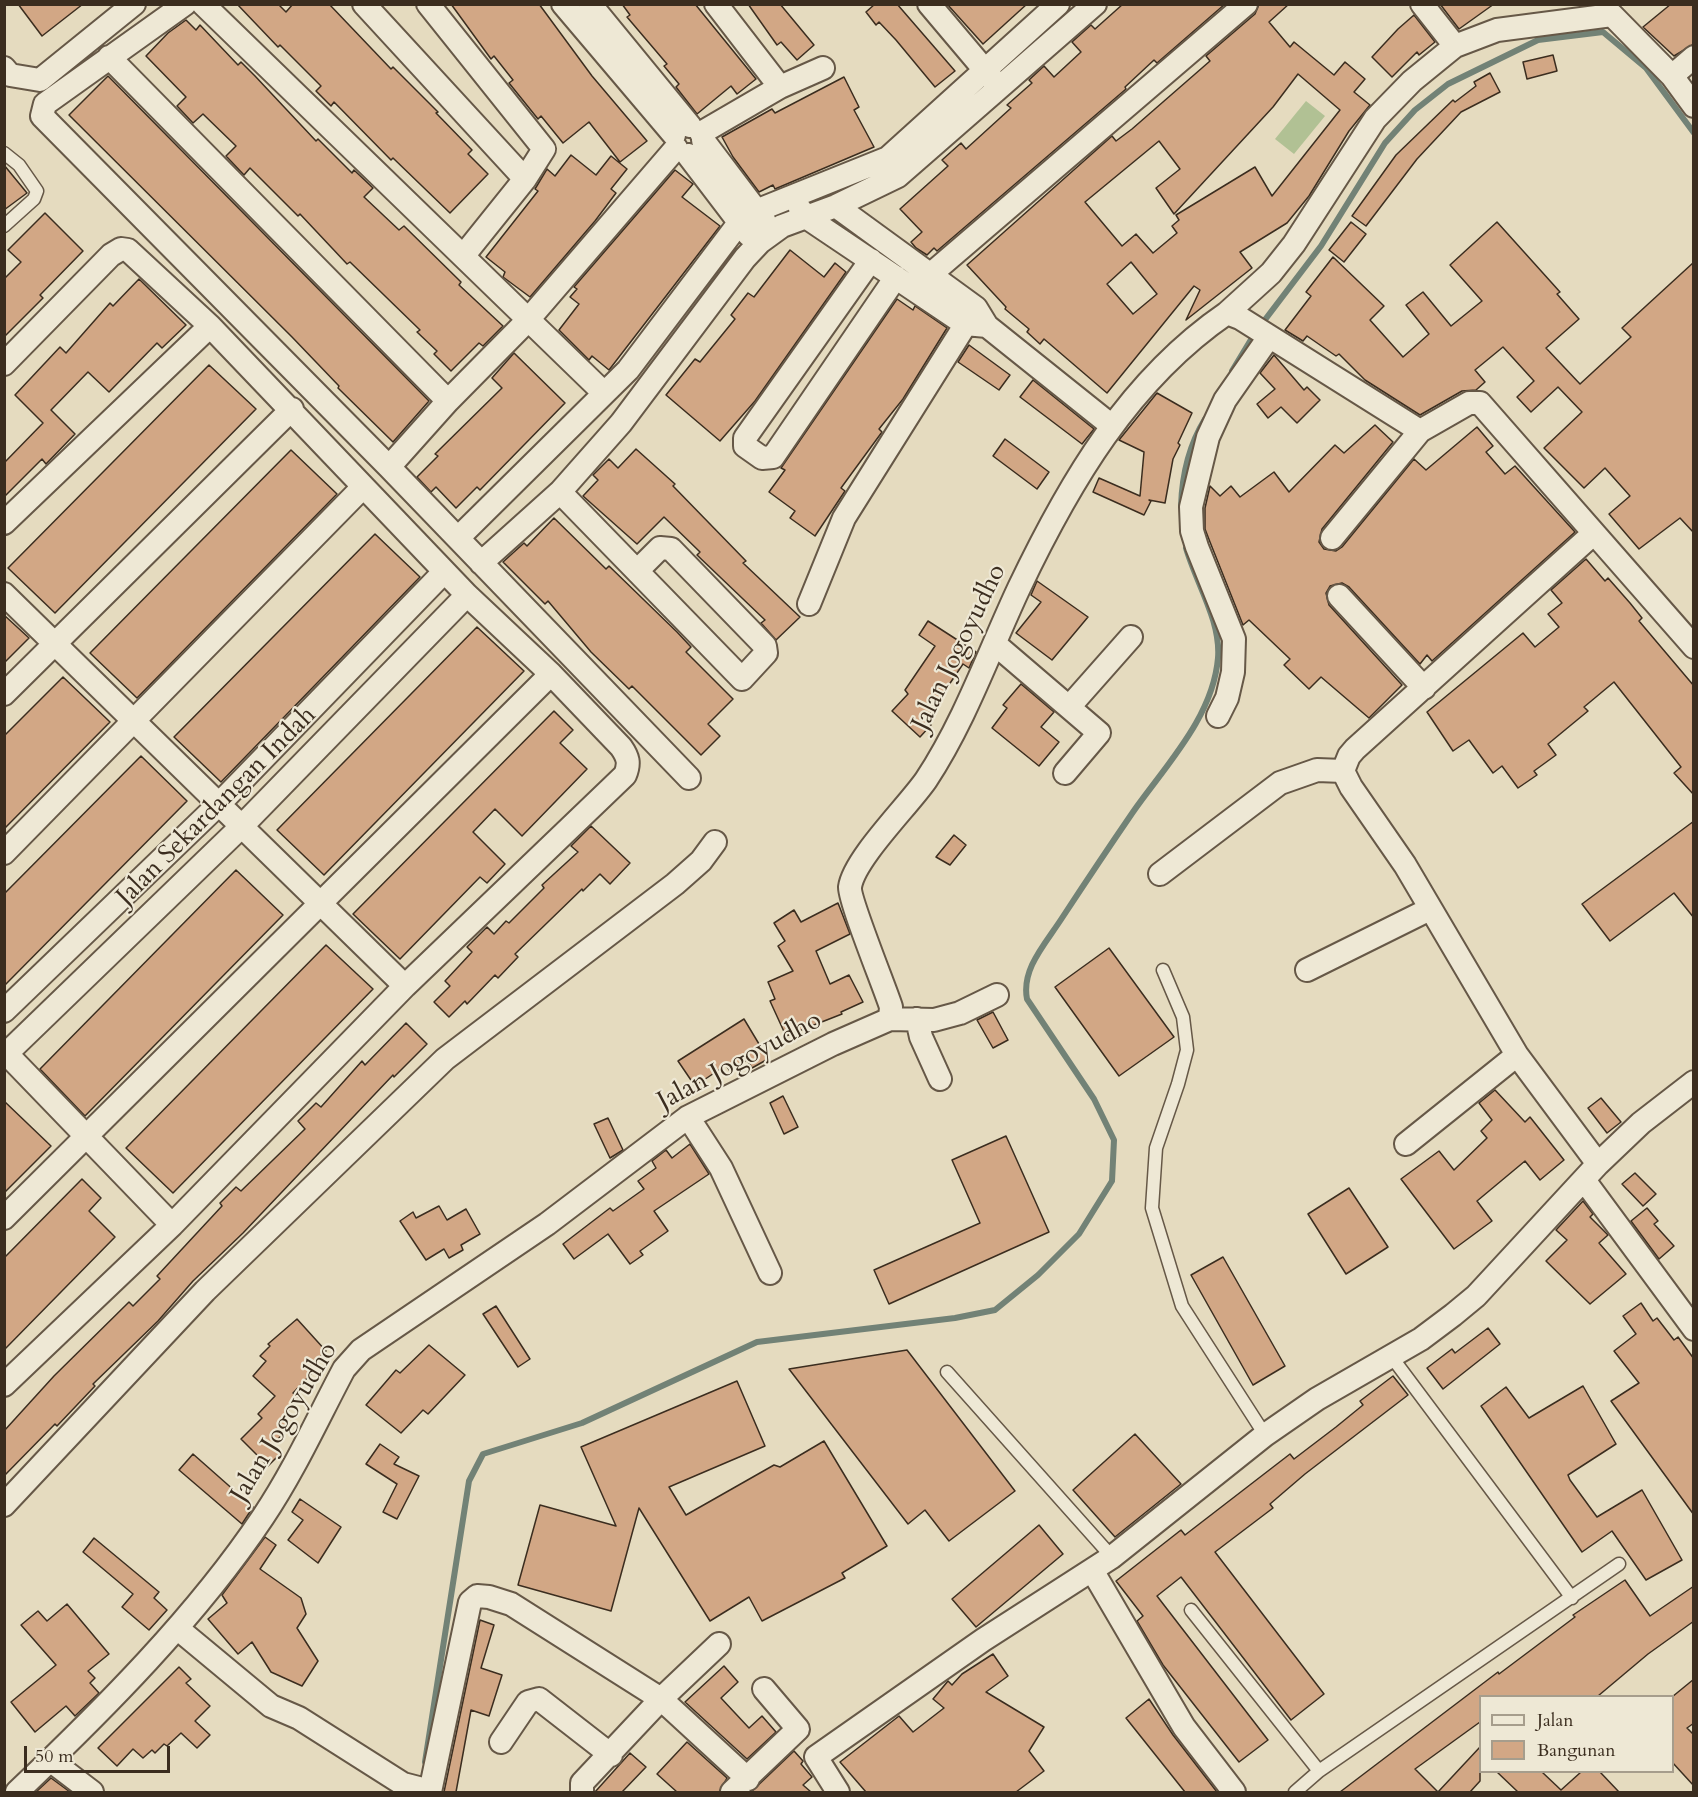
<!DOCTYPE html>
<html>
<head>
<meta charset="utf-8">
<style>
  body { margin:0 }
  #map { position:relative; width:1698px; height:1797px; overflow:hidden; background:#e5dbbf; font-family:Cardo,serif }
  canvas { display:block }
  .frame { position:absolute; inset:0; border:6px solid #3b2d1f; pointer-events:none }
  .legend { position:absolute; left:1479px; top:1695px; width:195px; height:78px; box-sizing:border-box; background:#eee8d5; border:2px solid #a69d8c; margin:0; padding:8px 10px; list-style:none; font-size:18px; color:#3b2d1f }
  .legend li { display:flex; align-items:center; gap:12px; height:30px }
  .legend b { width:30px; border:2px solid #a69d8c }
  .scale { position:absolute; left:24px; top:1746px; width:146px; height:27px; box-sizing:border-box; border:3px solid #3b2d1f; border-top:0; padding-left:8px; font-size:18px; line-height:21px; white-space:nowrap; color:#3b2d1f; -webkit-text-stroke:4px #eee8d5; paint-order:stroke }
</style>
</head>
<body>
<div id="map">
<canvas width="1698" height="1797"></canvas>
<div class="frame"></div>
<ul class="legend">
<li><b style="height:8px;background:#eee8d5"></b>Jalan</li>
<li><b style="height:16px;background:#d2a785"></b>Bangunan</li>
</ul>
<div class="scale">50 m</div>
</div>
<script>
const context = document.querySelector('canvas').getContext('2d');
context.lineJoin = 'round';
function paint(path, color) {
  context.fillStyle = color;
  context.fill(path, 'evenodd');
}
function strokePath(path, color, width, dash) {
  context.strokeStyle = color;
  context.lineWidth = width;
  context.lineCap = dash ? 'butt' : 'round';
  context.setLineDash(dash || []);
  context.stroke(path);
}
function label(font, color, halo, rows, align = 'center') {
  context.font = font + ' Cardo,serif';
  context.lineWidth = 4.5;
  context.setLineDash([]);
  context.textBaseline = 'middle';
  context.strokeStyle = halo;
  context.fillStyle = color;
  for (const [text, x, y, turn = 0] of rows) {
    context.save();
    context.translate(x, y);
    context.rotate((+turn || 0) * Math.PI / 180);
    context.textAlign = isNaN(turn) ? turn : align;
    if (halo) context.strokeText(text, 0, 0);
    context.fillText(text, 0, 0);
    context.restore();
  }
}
paint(new Path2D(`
  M1306,101L1325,116L1294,154L1275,139Z`), '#b1c194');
strokePath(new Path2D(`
  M1261,325L1321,246L1385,143L1415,110L1448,84L1538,40L1603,32L1646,68L1694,133
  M1232,371L1255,333
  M1181,506C1182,475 1189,445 1205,419
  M425,1762L469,1481L483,1454L582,1423L757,1342L955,1318L995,1310L1038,1275L1079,1234L1112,1181L1114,1140L1094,1099L1027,999C1021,969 1046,943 1062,918C1085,883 1109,847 1133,812C1166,765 1213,717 1218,658C1221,621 1196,583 1186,548`), '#728276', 6);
const building = new Path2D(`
  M18,4H83L42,36Z
  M237,4H278L286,12L293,4H329L391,69L393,67L438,112L436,113L472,150L468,154L488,174L450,213L393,158L391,160L334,102L331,106L316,91L321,86L280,45L278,47Z
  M451,4H539L592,76L647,141L620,162L589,122L563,143L541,116L538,119L509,83L513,80L494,56L491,59Z
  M622,4H695L756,79L737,94L731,86L697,114L676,87L679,84L664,66L667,64L627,17L630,15Z
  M748,4H780L814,45L797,60L781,42L777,45Z
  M875,4H897L955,71L935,87L896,40L879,22L876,25L866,12Z
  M947,4H1027L983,44Z
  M1123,4H1225L1157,63L1154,60L1125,87L1126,89L937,251L934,248L927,255L916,248L911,242L922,232L900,209L948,166L942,160L961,143L966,149L1011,108L1007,105L1032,83L1029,80L1044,66L1054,77L1081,52L1072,42L1091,25L1095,29Z
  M1259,4H1289L1269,22L1290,47L1294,42L1334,75L1345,62L1365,79L1354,92L1370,105L1349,131L1309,196L1287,223L1240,252L1252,268L1186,320L1200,290L1194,286L1107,393L1044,339L1040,344L1027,332L1029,329L1005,309L1006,307L967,265L1112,136L1116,141L1132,129L1210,61L1206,56L1255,14ZM1298,74L1340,110L1272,196L1255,167L1176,215L1179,220L1172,226L1177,233L1153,253L1136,234L1122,246L1085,202L1159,141L1180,169L1156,188L1174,214L1273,107ZM1131,262L1157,294L1133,314L1107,284Z
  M1440,4H1494L1459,29Z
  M1671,4H1694V44L1674,56L1643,27Z
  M1414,15L1435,42L1419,55L1417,52L1392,77L1372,57L1398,29Z
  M186,20L196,30L200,25L238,65L241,62L255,76L316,141L318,139L352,173L354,170L373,188L364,197L399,230L404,226L461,282L459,285L503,326L483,346L479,343L451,371L434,354L437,351L417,332L420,330L350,262L347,264L300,214L298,216L250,168L244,175L226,156L236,146L203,114L193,123L177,106L186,97L146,56L168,33Z
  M1553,55L1557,71L1527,79L1523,62Z
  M1490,73L1500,92L1461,112L1417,159L1366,226L1352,216L1396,155L1453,100L1455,102L1476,86L1474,82Z
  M108,76L429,401L393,442L338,388L339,386L292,337L69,115Z
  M844,77L859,107L854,110L874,147L775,189L773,185L759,192L733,157L722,137L772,109L775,113Z
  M571,155L596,175L611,156L627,169L611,189L616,193L595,221L530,297L503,277L505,272L486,257L538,191L535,189L547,169L555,176Z
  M4,165L27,193L4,210Z
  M675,170L693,184L682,197L720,226L609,370L592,356L589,360L559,330L579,304L570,297L577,289L574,287Z
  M45,213L83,251L40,295L43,298L4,337V279L21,262L8,250Z
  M1351,222L1366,234L1344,262L1329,250Z
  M1497,222L1560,292L1557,294L1579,319L1546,348L1580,384L1631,337L1622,328L1694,262V533L1680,518L1639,549L1609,514L1630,496L1605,468L1584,488L1544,448L1582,412L1558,387L1531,412L1517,397L1534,381L1503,347L1475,370L1485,382L1476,390L1462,391L1420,415L1365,380L1339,354L1336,356L1307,336L1303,341L1285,330L1311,296L1306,292L1333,257L1384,306L1370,320L1403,357L1429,334L1406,305L1423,292L1451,326L1482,301L1450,265Z
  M790,250L824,277L835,263L846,272L755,401L720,441L666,395L695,359L700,362L735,319L731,315L748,293L754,297Z
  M139,279L186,325L162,348L157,343L109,392L88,372L51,410L75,434L46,464L42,459L4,497V463L43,423L15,395L60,347L66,353L110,303L113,306Z
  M897,299L913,310L915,306L947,328L903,399L879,429L882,432L841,488L845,491L815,536L790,518L795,511L769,492L785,470L781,468Z
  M969,345L1010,375L999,390L958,362Z
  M514,353L565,403L480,490L477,487L456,508L436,487L431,492L417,477L438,456L435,454L502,388L492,378Z
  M1274,355L1304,390L1307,387L1320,400L1297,423L1281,407L1268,418L1257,404L1275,389L1260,373Z
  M209,365L256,409L55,613L8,568Z
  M1033,380L1094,429L1082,444L1020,397Z
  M1157,393L1192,413L1178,443L1180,445L1173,459L1165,503L1149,500L1151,501L1144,515L1093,492L1099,478L1140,496L1144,452L1119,440Z
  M1375,425L1393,442L1322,529L1319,542L1324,549L1336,551L1342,547L1414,459L1426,470L1477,427L1493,446L1486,452L1505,474L1515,466L1575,532L1432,661L1427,655L1420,664L1349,587L1342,583L1330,586L1326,593L1329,605L1402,685L1369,718L1321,677L1309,689L1284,665L1290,659L1249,620L1243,625L1210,542L1205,529V508L1210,486L1220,496L1231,486L1240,497L1274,472L1289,492L1335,445L1344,453Z
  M1005,439L1049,472L1037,489L993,456Z
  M636,449L675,484L673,486L746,561L743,563L800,617L776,640L761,623L765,620L697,555L700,552L664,517L637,544L583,496L598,480L593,475L609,459L618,468Z
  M291,450L337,494L137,698L90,653Z
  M554,518L606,569L609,566L677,632L691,647L686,652L733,699L708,724L720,736L701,755L632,686L629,689L591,652L548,601L545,604L503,562L524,543L527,546Z
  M375,534L420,577L221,782L174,737Z
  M1586,559L1605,581L1608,578L1630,603L1642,618L1639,621L1694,686V795L1674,773L1681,767L1614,682L1584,707L1588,711L1548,744L1556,755L1534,771L1537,775L1518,788L1502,766L1493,773L1469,740L1453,751L1427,712L1523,633L1535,647L1559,627L1548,614L1562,603L1551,590Z
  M1037,581L1088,617L1052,660L1016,633L1041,602L1031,595Z
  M4,615L29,638L4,663Z
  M928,621L976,652L969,668L963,664L936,704L937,706L924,719L931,725L920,737L892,711L908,694L905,690L935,646L919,635Z
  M477,627L524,671L324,875L277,830Z
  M63,677L110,722L4,829V736Z
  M1021,684L1054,712L1041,727L1059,742L1039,766L992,728L1007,708L1003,705Z
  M554,711L573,730L560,743L587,769L522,836L495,809L473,832L505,864L487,883L480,877L400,959L353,914Z
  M141,756L187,801L4,986V894Z
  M1694,821V918L1674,893L1610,941L1582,904Z
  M591,826L630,863L610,884L600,874L583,891L582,889L515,954L518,957L498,978L495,975L467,1004L465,1001L449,1017L434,1002L450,986L445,981L472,952L467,947L487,927L494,934L506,921L509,923L544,888L542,885L578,852L571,846Z
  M954,835L966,845L950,865L936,857Z
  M236,870L283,915L85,1116L40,1069Z
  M838,903L850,934L816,951L830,984L849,975L863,1002L841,1012L842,1014L786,1036L770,1001L775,999L768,982L793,971L778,946L785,941L774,923L794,910L801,922Z
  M326,945L373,989L173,1193L126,1148Z
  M1109,948L1174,1037L1119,1076L1055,987Z
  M993,1012L1008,1040L993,1048L977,1020Z
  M744,1019L768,1059L752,1068L747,1060L730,1071L726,1065L695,1086L678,1061Z
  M406,1023L427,1044L394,1077L393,1075L243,1233L193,1281L158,1321L93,1384L95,1386L57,1426L55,1424L4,1476V1431L54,1376L129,1302L133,1306L160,1279L157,1276L222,1206L220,1203L236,1187L241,1191L305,1129L298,1121L316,1103L321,1107L362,1061L365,1065Z
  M1495,1090L1525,1122L1530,1117L1564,1160L1540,1180L1525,1161L1477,1201L1492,1221L1454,1249L1401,1179L1439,1151L1454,1170L1487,1138L1481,1131L1492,1120L1479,1103Z
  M783,1096L798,1127L784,1134L770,1103Z
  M1601,1098L1621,1122L1607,1133L1588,1108Z
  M4,1101L51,1146L4,1193Z
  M608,1118L623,1150L610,1158L594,1124Z
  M1006,1136L1049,1232L889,1304L874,1270L980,1223L952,1160Z
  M690,1144L709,1174L654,1211L668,1231L640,1251L643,1255L630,1264L608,1234L574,1259L563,1244L610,1208L613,1211L644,1189L638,1181L656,1168L652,1161L666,1150L672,1158Z
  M1635,1173L1656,1194L1643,1206L1622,1184Z
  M82,1179L101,1198L89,1211L115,1237L4,1350V1258Z
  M1349,1188L1388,1247L1346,1274L1308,1214Z
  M1583,1201L1593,1214L1590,1217L1608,1235L1599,1243L1626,1274L1590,1304L1546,1261L1567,1240L1556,1230Z
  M439,1206L447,1220L466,1209L480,1234L461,1245L463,1250L449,1258L444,1249L426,1260L400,1221L413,1212L416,1218Z
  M1647,1208L1658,1221L1654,1224L1674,1246L1659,1259L1631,1221Z
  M1223,1257L1285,1366L1253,1385L1191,1275Z
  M1641,1303L1653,1321L1657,1318L1674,1340L1678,1337L1694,1359V1515L1611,1401L1639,1383L1614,1351L1636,1334L1623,1316Z
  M496,1306L530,1359L518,1367L483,1314Z
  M297,1319L326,1351L308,1369L312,1373L293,1393L299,1399L281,1418L290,1427L271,1446L280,1454L268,1466L241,1439L262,1418L258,1414L275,1396L253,1376L266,1361L260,1356L270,1346L268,1344Z
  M1488,1328L1500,1344L1443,1389L1427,1368L1452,1349L1455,1353Z
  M429,1345L465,1375L428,1414L423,1410L401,1433L366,1405L396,1370L400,1373Z
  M907,1350L1015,1491L949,1541L925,1510L908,1524L789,1369Z
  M1393,1376L1408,1395L1305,1474L1270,1504L1273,1508L1215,1552L1324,1694L1291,1720L1181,1577L1157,1596L1268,1740L1239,1762L1163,1665L1137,1621L1143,1616L1116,1581L1181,1530L1185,1535L1290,1454L1294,1459L1336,1427L1363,1405L1360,1401Z
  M737,1381L765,1446L669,1487L686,1515L774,1465L780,1467L824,1441L887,1546L842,1573L845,1578L762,1621L749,1597L710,1621L639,1508L611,1611L518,1585L540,1505L616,1526L581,1447Z
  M1583,1386L1616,1444L1568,1475L1570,1480L1597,1517L1642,1490L1682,1560L1646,1580L1612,1531L1582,1552L1481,1406L1506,1387L1529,1418Z
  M1135,1434L1181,1484L1115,1537L1073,1490Z
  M380,1444L399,1457L394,1464L419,1476L397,1519L383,1512L397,1484L366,1464Z
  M193,1454L253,1507L242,1524L179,1470Z
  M300,1499L341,1527L318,1563L288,1540L303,1520L292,1512Z
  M1039,1525L1063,1554L976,1627L952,1599Z
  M265,1537L276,1545L260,1569L301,1598L306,1614L297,1628L318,1661L302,1686L271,1672L252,1642L238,1654L208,1619L227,1603L222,1595Z
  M94,1538L159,1592L154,1598L167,1610L149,1630L122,1607L133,1594L83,1552Z
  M1625,1580L1650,1616L1694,1586V1621L1648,1654L1598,1696H1480V1722L1415,1769L1438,1792L1480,1747V1781L1470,1792H1340L1498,1672L1499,1674L1575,1617L1573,1615Z
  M67,1604L109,1654L88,1671L95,1678L90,1683L99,1693L75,1716L66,1706L35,1732L11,1702L56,1665L21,1625L38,1611L47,1621Z
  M480,1620L494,1625L481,1668L502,1675L489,1716L471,1710L456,1792H444Z
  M993,1654L1008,1676L986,1692L1044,1727L1029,1751L1044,1771L1016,1792H866L840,1762L899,1716L913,1732L944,1708L933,1699L948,1681L952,1685L962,1674Z
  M724,1666L738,1682L721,1698L749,1728L762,1716L776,1732L747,1759L685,1702Z
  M179,1667L191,1679L186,1683L210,1706L195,1721L210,1735L197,1748L181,1733L167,1746L164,1744L155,1753L152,1750L143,1758L133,1749L117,1766L98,1748Z
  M1694,1679V1723L1687,1728L1694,1735V1786L1672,1762V1697Z
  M1149,1699L1173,1735L1217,1792H1185L1126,1718Z
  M687,1742L727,1778L719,1792H677L657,1774Z
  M794,1751L803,1761L801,1764L812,1777L803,1785L811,1792H751Z
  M630,1753L646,1767L622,1792H595Z
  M1497,1772H1542L1561,1790L1581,1772H1600L1619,1792H1518Z
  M51,1778L70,1792H36Z`);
paint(building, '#d2a785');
strokePath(building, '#3b2d1f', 1.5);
const lane = new Path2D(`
  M4,153L19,165L37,191L34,199L4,226
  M1163,970L1183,1017L1187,1050L1178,1084L1156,1148L1152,1208L1182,1306L1265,1435
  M1391,1356L1572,1598
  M947,1372L1112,1557
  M1191,1610L1319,1771
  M1295,1792L1319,1771L1619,1564`);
const street = new Path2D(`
  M185,4L45,104L42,116L389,467L689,778
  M203,4L604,393
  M364,4L525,179
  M428,4L544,149L525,179L464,255
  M563,4L674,135
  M590,4L690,126
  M716,4L780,87
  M929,4L994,81
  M1422,4L1455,46
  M109,57L448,401
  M4,68L10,75L40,80L134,4
  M1672,76L1694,57
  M701,133L780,87L823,68
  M703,140L765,222
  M688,155L749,235
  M800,209L806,217L965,324L987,326L976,308L836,206
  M871,260L745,438V446L762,458L773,457L896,277
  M931,274L1246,4
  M1227,313L1271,273L1294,244L1375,119L1412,81L1455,46L1497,30L1612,15L1672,76L1694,106
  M987,326L1112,426
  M4,364L111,255L121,249L128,250L210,326
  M389,467L448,401L527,321L676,148
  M560,492L742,679L766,653L765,646L671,549L660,548L638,570
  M4,523L210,326L467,595L551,674L621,747C628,757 630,763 625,775L405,986L172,1225L4,1385
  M1593,534L1355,749L1349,756L1343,771L1351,787L1405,865L1517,1055L1598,1164
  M458,538L628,370L739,223L756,211L888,158L1058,4
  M1332,538L1420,431
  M481,563L560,492L621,423L745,258L760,242L782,226L836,206L898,176L1095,4
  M4,594L405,986
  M1339,596L1424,688
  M809,604L844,518L974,311
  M995,644L1099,733L1065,773
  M4,694L292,409
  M1070,706L1131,637
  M1218,716L1227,698L1233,672L1234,639L1197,547L1192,531L1191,507L1208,437L1225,400L1269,337
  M4,853L363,487
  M1160,874L1280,783L1317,770L1343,771
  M1307,970L1430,909
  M4,1011L220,803L444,572
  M890,1019L934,1020L960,1013L997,995
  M917,1019L921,1037L940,1079
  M4,1051L172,1225
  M4,1056L242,826L467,595
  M688,1117L721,1168L770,1273
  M1406,1144L1517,1055
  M1584,1180L1694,1329
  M4,1218L551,674
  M4,1505L205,1291L445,1059L675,884L701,861L715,842
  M1092,1570L1184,1727L1234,1792
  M177,1628L271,1706L299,1718L403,1784L430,1791
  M719,1644L661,1699L748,1779
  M501,1742L528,1702L539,1699L611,1755
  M50,1760L92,1792
  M17,1792C103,1710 197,1616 263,1517C294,1471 318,1418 344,1369L361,1350L547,1224L688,1117L833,1044L890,1019L891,1007C885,988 849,900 850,887C854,859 908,806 926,780C965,721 989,652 1019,588C1069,483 1129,380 1227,313L1240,318L1420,431L1469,403H1480L1694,647
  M430,1792L470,1602L477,1596L489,1597L511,1604L661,1699L582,1783V1792
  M732,1792L798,1729L764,1689
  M838,1792L816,1757L983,1640L1112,1557L1265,1435L1317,1399L1421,1339L1453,1315L1476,1296L1598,1164L1641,1123L1694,1082`);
strokePath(lane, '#665847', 15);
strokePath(street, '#665847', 26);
strokePath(lane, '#eee8d5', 12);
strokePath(street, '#eee8d5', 22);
label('26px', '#3b2d1f', '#eee8d5', [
  ["Jalan Jogoyudho",960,648,-64],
  ["Jalan Sekardangan Indah",217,807,-45],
  ["Jalan Jogoyudho",740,1062,-28],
  ["Jalan Jogoyudho",285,1423,-59]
]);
</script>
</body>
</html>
